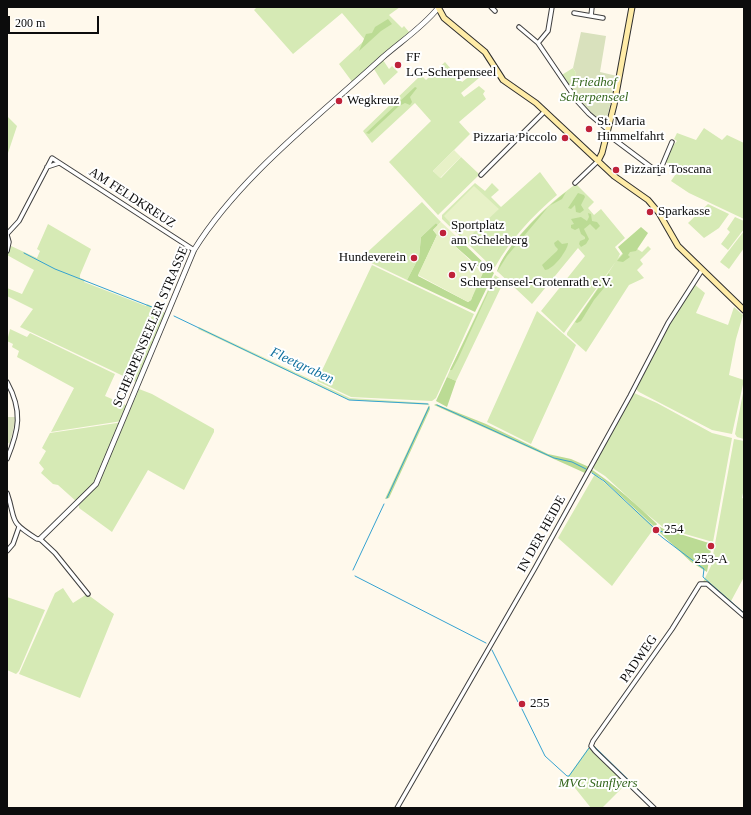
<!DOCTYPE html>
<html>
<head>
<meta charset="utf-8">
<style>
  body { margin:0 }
  #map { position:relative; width:751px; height:815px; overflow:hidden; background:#fff9ec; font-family:"Times New Roman",serif }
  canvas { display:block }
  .frame { position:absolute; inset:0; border:8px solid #0c0c0c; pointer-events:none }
  .scale { position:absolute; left:8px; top:16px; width:91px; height:18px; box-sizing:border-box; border:2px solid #0c0c0c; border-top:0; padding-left:5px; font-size:12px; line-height:14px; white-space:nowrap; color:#0c0c0c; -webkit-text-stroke:3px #fff; paint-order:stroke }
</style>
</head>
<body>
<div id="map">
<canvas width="751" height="815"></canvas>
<div class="frame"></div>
<div class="scale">200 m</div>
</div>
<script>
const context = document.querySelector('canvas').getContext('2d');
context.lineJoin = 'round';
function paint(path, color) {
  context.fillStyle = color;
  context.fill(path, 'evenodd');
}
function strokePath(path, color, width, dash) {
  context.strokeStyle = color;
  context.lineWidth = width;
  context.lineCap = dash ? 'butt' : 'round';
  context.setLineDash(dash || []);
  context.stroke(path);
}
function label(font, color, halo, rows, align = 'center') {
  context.font = font + ' "Times New Roman",serif';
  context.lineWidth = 4;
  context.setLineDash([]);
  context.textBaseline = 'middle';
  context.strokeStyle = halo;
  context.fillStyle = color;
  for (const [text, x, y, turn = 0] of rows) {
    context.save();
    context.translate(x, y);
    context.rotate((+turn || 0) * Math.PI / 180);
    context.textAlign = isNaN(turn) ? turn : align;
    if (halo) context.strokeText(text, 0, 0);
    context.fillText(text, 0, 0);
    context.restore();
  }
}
paint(new Path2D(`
  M257,7H400L389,15L402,28L404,26L409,32L353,83L339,64L365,40L342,13L293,54L254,10Z
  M383,60L389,69L392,66L398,72L384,85L374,69Z
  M445,62L462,82L475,72L479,78L461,93L464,97L479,86L485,91L483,94L486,99L459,122L470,134L433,171L441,178L461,157L478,173V176L438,215L389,162L431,121L415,103L372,143L363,131L421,75L426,80Z
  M573,68L576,73L572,92L560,76Z
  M7,116L17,126L7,156Z
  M704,128L722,140L727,135L744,143V219L689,193L671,181L680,168L665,162L671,148L677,141L674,139L677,133L696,140Z
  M540,172L557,195C533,215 510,240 495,267H492L442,219V215L475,183L485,191L492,183L499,190L491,197L501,207Z
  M576,184L594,202L588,208L594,215L601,209L625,238L615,247L620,254L617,260L564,333L541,311L585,256L578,248L532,304L497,271C512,238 546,205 576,184Z
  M422,202L441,222L438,225L436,223L421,237L419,257L407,280L361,258Z
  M708,204L729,214L719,228L704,238L688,223Z
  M735,217L744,221V229L728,250L721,244L730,232L727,229Z
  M48,224L91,249L80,275V278L85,280L84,282L146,306L147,304L161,310L165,313L138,383L20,327L33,309L7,296V288L22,294L34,270L7,255L11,246L37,258L40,251L37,249Z
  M744,231V248L729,269L720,262Z
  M631,245L642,252L648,246L651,249L640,260L643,264L637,270L644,278L629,285L586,352L567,335V333L619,257Z
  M372,265L474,314L436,398L432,401L351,397L317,381Z
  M495,275L504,281L456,381L447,377L450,370Z
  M694,284L705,293L696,313L728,325L734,307L743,315L736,339L729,375L744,380L732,434L712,430L639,392L636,389L667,329Z
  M537,311L576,345L531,444L487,422Z
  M199,327L350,398L427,403L430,405L349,400L198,329Z
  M10,329L27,337L30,333L115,374L105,396L128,406L122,421L51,432L74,388L17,357L19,351L12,347L13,344L7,341Z
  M744,388V439L737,437L735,434Z
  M139,389L152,394L214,429V432L184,490L148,470L112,532L79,508V505L98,485Z
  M634,393L657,403L712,433L732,438L713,542L664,528L643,511L605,476L594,469L593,466Z
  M117,423H120L96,481L77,502L58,485L53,484L41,473L44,469L39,463L46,451L42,448L50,433Z
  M734,439L744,441V488L742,498L744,499V577L730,603L707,583L703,582L711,566Z
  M595,474L655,527L612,586L558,538Z
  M63,588L73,603L87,594L114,614L80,698L19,674L55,593Z
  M7,597L45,610L19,671L16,674L7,670Z
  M589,747L626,784L602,808H591L567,778Z`), '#d6eab5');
paint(new Path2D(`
  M388,19L392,24L381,31L359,51L366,34L372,33L375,27Z
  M415,87L417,88L410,97L412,102L410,105L405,103L399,106L369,134L366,133Z
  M566,192L562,199L549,206L534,224L507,256L497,272C503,248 546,207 566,192Z
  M578,193L584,195L585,197L581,205L584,210L580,213L576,212L575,205L571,209L568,208Z
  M588,213L591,214L592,221L597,222L600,226L596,230L590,224L584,229L589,239L586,244L581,247L579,244L580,241L585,239V237L581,234L579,228L575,230L571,228V225L574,224L571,219L581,217L587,221L589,217Z
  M436,223L438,225L433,230L437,235L418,276L468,302L471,300L481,269L455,246V241L458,238L494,273L475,312L407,280L419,257L421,237Z
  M641,227L648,233L636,251L630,252L628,255L630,257L623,262L617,261L623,254L618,247Z
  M558,240L562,244L568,243C568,250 553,270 545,270L542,265L557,251L558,249L555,246L554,243Z
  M609,273L610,277L608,283L594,300L581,321L577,323L575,322Z
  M496,275L458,359L452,370H450Z
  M447,377L456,381L447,407L436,401Z
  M436,404L486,424L548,454L571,459L589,467L585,473L434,405Z
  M429,405L430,409L389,498L385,499Z
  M591,469C614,484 637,505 657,524L655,527L601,478L589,471Z
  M658,526L664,529L712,544L707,572L691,562L656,529Z`), '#bbdb94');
paint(new Path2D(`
  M581,32L606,36L600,72L617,76L605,126L590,113L572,92L576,73L573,68Z
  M7,417H16L10,444L7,442Z`), '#d9e1bd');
paint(new Path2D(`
  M454,150L461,157L440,178L433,171Z
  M474,186L499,209L466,240L444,216Z
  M441,222L458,238L455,241V246L483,273L471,300L468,302L418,275L437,235L433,230Z`), '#e7f1c7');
strokePath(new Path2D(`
  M24,253L55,269L162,311
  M174,316L349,400L428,404
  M437,405L554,458L572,462L586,469
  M592,473L604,481L653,527
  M387,498L429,407
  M657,530V533L663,538L704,569L703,577L744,613
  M658,530L665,533
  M353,570L384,504
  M355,576L486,643
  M492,650L518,702
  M521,707L545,756L567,776H569L589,748
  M593,745L657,808`), '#35a2d0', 1);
const minor = new Path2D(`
  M491,7L495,11
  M574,13L603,18
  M591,16L592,7
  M519,27L538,43L578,102L589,114L608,130
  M538,43L548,31L552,7
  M607,134L659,173L672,142
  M47,167L59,163
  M481,175L545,111
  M575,183L598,161
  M7,234L19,221L52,158L194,250
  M7,235L9,242L7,251
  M7,382C23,411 19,430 7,459
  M7,493C17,522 7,520 37,539H40L55,553L88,594
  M7,551L13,544L19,527
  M397,808L535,568L630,396L668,323L702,270
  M654,808L595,751L591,746L593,741L672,629L700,584H707L744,616`);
const tertiary = new Path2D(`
  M40,539L96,484L194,250C239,177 319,116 382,58C400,42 423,27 438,8`);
const secondary = new Path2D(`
  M438,7L444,18L485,52L503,80L536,103L614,176L648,200L659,213L678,246L744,310
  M598,161L602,153L614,105L632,7`);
strokePath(minor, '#3f3f3f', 5.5);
strokePath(tertiary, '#3f3f3f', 6);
strokePath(secondary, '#2e2e2e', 7);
strokePath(minor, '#fff', 3.5);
strokePath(tertiary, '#fff', 4.5);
strokePath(secondary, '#ffeca7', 5);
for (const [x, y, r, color] of [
  [398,65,4,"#bf223a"],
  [339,101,4,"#bf223a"],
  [589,129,4,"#bf223a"],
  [565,138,4,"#bf223a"],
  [616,170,4,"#bf223a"],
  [650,212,4,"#bf223a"],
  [443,233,4,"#bf223a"],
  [414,258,4,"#bf223a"],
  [452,275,4,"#bf223a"],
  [656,530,4,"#bf223a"],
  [711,546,4,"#bf223a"],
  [522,704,4,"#bf223a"]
]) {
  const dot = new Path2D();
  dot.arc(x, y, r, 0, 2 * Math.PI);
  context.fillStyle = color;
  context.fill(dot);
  strokePath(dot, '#fff', 1.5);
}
label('13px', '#0c0c0c', '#fff', [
  ["FF",406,58],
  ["LG-Scherpenseel",406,73],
  ["Wegkreuz",347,101],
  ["St. Maria",597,122],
  ["Himmelfahrt",597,137],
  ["Pizzaria Piccolo",557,138,"right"],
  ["Pizzaria Toscana",624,170],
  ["Sparkasse",658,212],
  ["Sportplatz",451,226],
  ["am Scheleberg",451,241],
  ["Hundeverein",406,258,"right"],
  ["SV 09",460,268],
  ["Scherpenseel-Grotenrath e.V.",460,283],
  ["254",664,530],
  ["253-A",711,560,"center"],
  ["255",530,704]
], 'left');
label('italic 13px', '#33651c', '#fff', [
  ["Friedhof",594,83],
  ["Scherpenseel",594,98],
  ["MVC Sunflyers",598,784]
]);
label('13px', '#0c0c0c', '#fff', [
  ["AM FELDKREUZ",132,198,33],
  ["SCHERPENSEELER STRASSE",151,327,-67],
  ["IN DER HEIDE",542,534,-61],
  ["PADWEG",639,659,-55]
]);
label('italic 14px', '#1472a0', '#fff', [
  ["Fleetgraben",302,366,25]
]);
</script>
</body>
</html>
